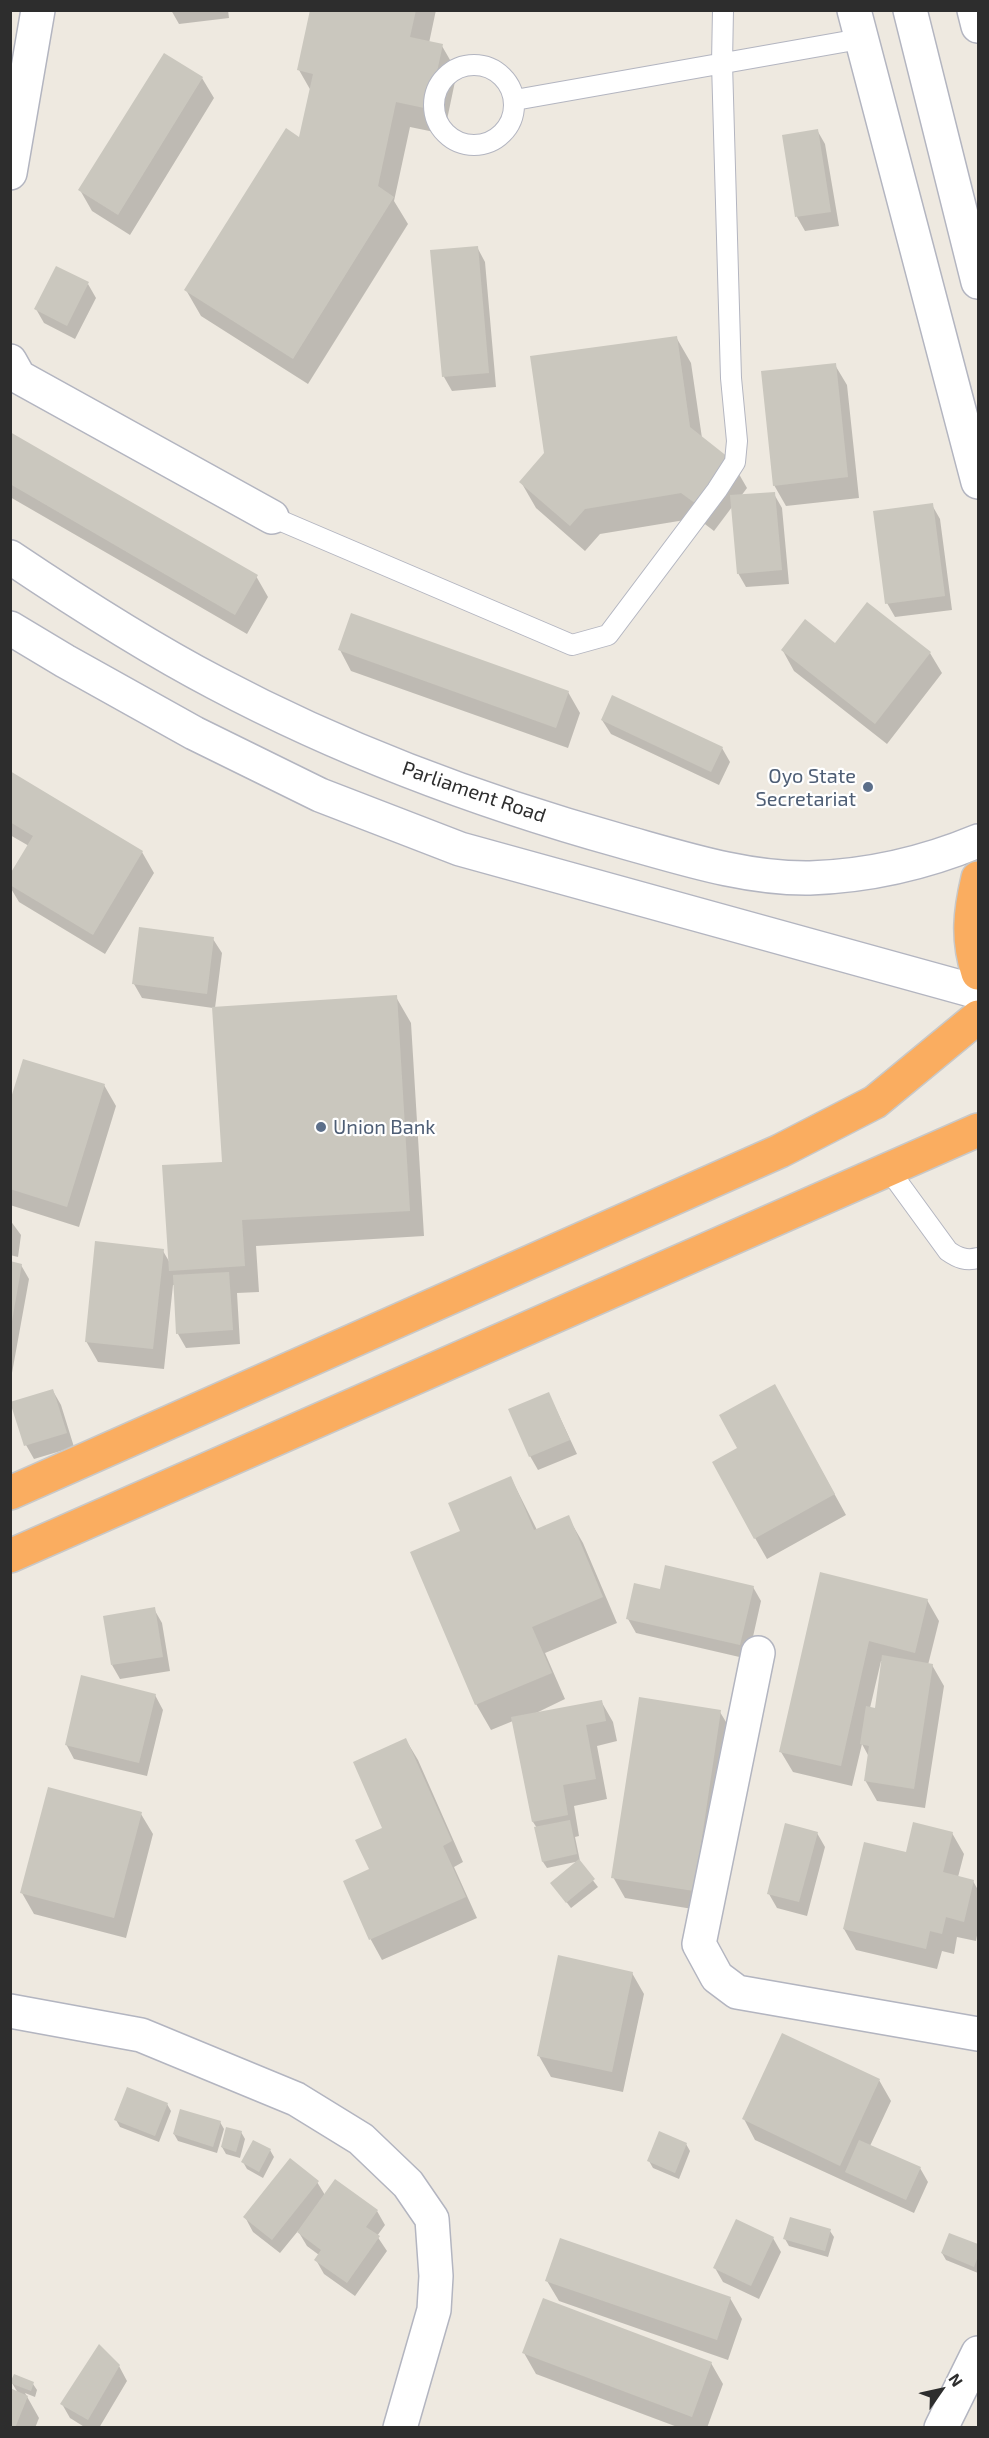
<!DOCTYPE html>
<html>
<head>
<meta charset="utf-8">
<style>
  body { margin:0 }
  #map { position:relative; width:989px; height:2438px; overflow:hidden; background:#eee9e0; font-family:"Exo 2",sans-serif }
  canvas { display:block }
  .frame { position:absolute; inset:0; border:12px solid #2d2d2d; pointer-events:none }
  .north { position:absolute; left:911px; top:2360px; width:60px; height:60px; -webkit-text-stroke:4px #fff; paint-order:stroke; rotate:56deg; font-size:16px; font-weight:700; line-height:24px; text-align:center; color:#2d2d2d }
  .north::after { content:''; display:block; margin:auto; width:21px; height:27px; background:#2d2d2d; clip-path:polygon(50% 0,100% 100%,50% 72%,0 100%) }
</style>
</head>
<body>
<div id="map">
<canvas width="989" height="2438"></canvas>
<div class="frame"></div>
<div class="north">N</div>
</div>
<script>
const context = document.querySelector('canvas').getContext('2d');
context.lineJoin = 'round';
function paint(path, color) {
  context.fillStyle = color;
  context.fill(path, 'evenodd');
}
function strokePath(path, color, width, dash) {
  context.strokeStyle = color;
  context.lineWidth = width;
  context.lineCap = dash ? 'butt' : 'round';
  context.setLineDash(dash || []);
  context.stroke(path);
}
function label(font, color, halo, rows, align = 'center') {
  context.font = font + ' "Exo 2",sans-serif';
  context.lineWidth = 4.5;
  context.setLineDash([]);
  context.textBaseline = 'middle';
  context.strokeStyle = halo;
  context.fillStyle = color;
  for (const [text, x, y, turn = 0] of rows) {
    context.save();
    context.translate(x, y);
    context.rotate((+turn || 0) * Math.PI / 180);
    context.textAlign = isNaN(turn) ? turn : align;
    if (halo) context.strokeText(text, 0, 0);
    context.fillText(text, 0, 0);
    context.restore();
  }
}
paint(new Path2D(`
  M171,10H228L229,18L179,24Z
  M312,10H436L429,43L442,46L457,72L444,134L410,127L394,201L408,224L308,384L201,316L186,290L300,139L311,91L299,70Z
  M202,78L214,98L130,235L92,211L80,190Z
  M817,130L825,144L839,226L805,231L797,217L783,136Z
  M477,247L485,262L496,387L452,391L444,377L432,252Z
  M88,284L96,298L75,339L44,323L36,309Z
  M676,337L691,363L702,438L732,462L747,488L741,496L774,494L782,508L789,584L746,587L738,573L732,507L714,531L697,518L600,534L585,551L536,508L521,482Z
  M835,365L847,385L859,498L786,506L774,485Z
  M10,434L256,576L268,597L247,634L10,497Z
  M932,505L940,519L952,610L895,617L887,603Z
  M836,645L930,653L942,673L887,744L794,671L783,651Z
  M340,650L568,692L580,713L568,748L351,671Z
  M602,720L722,748L730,762L719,785L611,734Z
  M10,773L142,852L154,873L105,954L19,902L10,887V877L29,846L10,835Z
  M213,939L222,953L215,1008L396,997L411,1023L424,1236L256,1246L259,1292L237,1293L240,1344L186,1348L178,1334L175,1285H173L164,1369L98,1362L86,1341L163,1251L170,1263L224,1163L213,1008L142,998L134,984Z
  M104,1085L116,1106L79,1227L10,1205V1106Z
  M10,1220L21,1235L18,1257L10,1255Z
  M10,1263L21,1265L29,1279L10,1384Z
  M53,1391L61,1405L74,1447L34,1459L26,1445Z
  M549,1394L577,1454L538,1470L530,1456Z
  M786,1406L846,1515L767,1559L755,1538Z
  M511,1478L537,1530L568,1517L583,1543L617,1623L545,1653L565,1699L534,1714L601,1701L613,1722L617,1741L597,1746L607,1799L574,1806L579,1836L575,1837L580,1861L547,1868L543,1862L537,1828L533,1822L513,1721L491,1730L476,1704L462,1532Z
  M821,1574L927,1600L939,1621L928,1665H932L944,1686L925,1808L877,1801L865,1780L869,1757L862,1744L852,1786L793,1772L781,1752ZM881,1661H883L876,1709L870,1708Z
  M753,1587L761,1601L748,1659L636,1633L628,1619L661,1591Z
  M154,1609L162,1623L170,1671L120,1679L112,1665Z
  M155,1695L163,1710L147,1776L74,1759L66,1744Z
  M720,1712L732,1732L705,1911L625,1898L613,1877Z
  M406,1740L418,1760L463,1862L454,1867L477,1918L382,1960L371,1940L345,1881L371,1870L384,1829Z
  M141,1814L153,1834L126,1938L34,1914L22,1893Z
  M817,1833L825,1847L807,1916L777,1908L769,1894Z
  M952,1833L964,1854L958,1877L973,1881L978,1890V1930L976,1941L957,1937L954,1954L942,1951L937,1969L856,1950L844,1929L908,1854Z
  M579,1862L598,1887L571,1908L552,1883Z
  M632,1973L644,1994L623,2092L551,2077L539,2056Z
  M879,2080L891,2101L870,2146L920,2168L928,2182L914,2213L755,2140L744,2119Z
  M167,2104L171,2111L159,2142L120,2127L116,2120Z
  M220,2122L224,2129L217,2153L178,2141L174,2134Z
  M241,2132L245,2139L240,2158L226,2154L222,2147Z
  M686,2144L690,2151L679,2179L653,2168L649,2161Z
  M270,2150L274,2157L263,2178L247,2169L243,2162Z
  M335,2181L377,2211L385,2225L377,2236L387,2251L355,2296L324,2274L316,2260L319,2255L307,2246L298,2231L280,2253L253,2232L245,2217L317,2182L325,2195Z
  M830,2231L834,2237L828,2257L789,2246L785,2239Z
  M950,2234L978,2246V2273L946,2260L942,2253Z
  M773,2238L781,2252L759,2299L723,2282L715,2268Z
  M547,2281L730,2298L742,2319L728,2360L559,2301Z
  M524,2353L711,2363L723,2384L707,2428H680L536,2374Z
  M119,2366L127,2381L99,2428H86L70,2418L62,2404Z
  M12,2383L33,2384L37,2390L35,2397L25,2393L39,2418L35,2428H10L18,2393Z`), '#0003');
paint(new Path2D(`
  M310,10H416L410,37L443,44L429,109L396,102L378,186L394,197L293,359L184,290L286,128L299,137L313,74L297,70Z
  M164,53L203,77L118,215L78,190Z
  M818,129L831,212L795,217L782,135Z
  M478,246L489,373L442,377L430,250Z
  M56,266L89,282L67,326L34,309Z
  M677,336L690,427L733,461L699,506L681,493L585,509L570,526L519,482L544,453L530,356Z
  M836,363L848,477L773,486L761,371Z
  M10,432L258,575L235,615L10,484Z
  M775,492L782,570L737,574L730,495Z
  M933,503L945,596L885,604L873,511Z
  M867,602L931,652L875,724L781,650L805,619L835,643Z
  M351,613L569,691L556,728L338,650Z
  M612,695L723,747L711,772L601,720Z
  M10,771L143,851L93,935L10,885V874L33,836L10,822Z
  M139,927L214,937L207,994L132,984Z
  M397,995L410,1211L242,1220L245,1266L169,1271L162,1165L222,1162L212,1007Z
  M23,1059L105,1084L67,1207L10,1189V1101Z
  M95,1241L164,1249L153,1349L85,1342Z
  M10,1261L22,1264L12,1321H10Z
  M229,1272L233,1330L176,1334L173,1275Z
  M775,1384L835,1494L754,1539L712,1462L737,1448L719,1415Z
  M53,1389L67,1433L24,1446L10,1402Z
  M549,1392L570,1440L529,1457L508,1409Z
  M511,1476L534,1530L569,1515L603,1597L532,1627L552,1673L475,1705L410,1552L460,1531L448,1503Z
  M665,1565L754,1586L740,1645L626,1619L634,1583L660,1589Z
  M820,1572L928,1599L915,1653L869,1641L841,1766L779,1752Z
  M155,1607L163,1657L111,1665L103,1616Z
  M882,1655L933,1664L914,1789L864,1781L869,1746L860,1744L866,1706L875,1708Z
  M81,1675L156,1694L139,1763L65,1745Z
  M639,1697L721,1710L694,1891L611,1878Z
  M602,1700L606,1721L586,1725L596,1779L563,1785L568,1815L532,1822L511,1717Z
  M406,1738L452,1841L443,1846L466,1897L369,1940L343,1881L369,1869L355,1840L382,1828L353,1762Z
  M48,1787L142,1812L114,1918L20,1893Z
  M570,1820L577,1854L542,1862L534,1827Z
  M913,1822L953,1832L943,1872L974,1880L964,1922L946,1917L942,1934L930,1931L926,1949L843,1929L864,1842L906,1852Z
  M785,1823L818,1832L799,1902L767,1894Z
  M579,1859L595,1879L566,1903L550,1883Z
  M558,1955L633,1972L612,2072L537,2056Z
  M782,2033L880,2079L840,2166L742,2119Z
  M127,2087L168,2103L155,2136L114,2120Z
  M180,2109L221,2121L213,2147L173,2134Z
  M226,2127L242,2131L236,2152L221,2147Z
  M659,2131L687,2143L675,2173L647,2161Z
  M253,2140L271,2149L259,2172L241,2162Z
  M859,2140L921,2167L906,2200L845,2172Z
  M290,2158L319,2181L272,2240L243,2217Z
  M335,2179L378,2210L366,2227L380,2236L347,2283L314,2260L321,2250L297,2232Z
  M790,2217L831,2229L825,2251L783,2239Z
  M736,2219L774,2237L751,2286L713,2268Z
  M949,2233L978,2244V2256L974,2267L941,2253Z
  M560,2238L731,2297L717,2340L545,2281Z
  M543,2298L712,2362L692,2417L522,2353Z
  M99,2344L120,2365L88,2420L60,2404Z
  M14,2374L34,2382L31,2391L10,2383Z
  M10,2388L28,2396L15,2428H10Z`), '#cac7be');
const lane = new Path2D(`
  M434 105a40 40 0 1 1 80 0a40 40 0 1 1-80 0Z
  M515,100L860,39
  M272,517L572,645L608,635L717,490L735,462L737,441L731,378L722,63L723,10
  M889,1170L948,1251C958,1258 966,1261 978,1258`);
const street = new Path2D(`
  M854,10L978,482
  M910,10L978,282
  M974,10L978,26
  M10,173L38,10
  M10,361L19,377L272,517
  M758,1653L699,1944L717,1977L737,1992L978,2034
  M10,2011L141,2035L296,2099L361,2139L408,2184L432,2219L436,2276L434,2310L400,2428`);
const secondary = new Path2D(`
  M10,557C77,602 145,646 216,683C344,751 481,802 621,841C682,858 746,879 810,878C869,876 925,863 978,841
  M10,628L65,661L194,733L320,795L460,849L978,992
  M941,2428L978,2353`);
const highway = new Path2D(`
  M978,878C970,912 967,939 978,973
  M10,1493L780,1151L875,1102L978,1017
  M10,1556L978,1130`);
strokePath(lane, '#b3b5c0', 22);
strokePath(street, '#b3b5c0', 36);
strokePath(secondary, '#b3b5c0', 36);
strokePath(highway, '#c8c8c8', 36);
strokePath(lane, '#fff', 20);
strokePath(street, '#fff', 33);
strokePath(secondary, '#fff', 33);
strokePath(highway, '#faad60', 33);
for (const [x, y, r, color] of [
  [868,787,6,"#5c6f8a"],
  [321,1127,6,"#5c6f8a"]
]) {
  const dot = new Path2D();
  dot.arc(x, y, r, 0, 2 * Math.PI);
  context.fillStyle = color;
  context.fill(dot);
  strokePath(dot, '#fff', 2);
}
label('20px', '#4e5e75', '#fff', [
  ["Oyo State",856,776],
  ["Secretariat",856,799],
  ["Union Bank",333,1127,"left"]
], 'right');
label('20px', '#2d2d2d', '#fff', [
  ["Parliament Road",474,792,19]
]);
</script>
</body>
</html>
